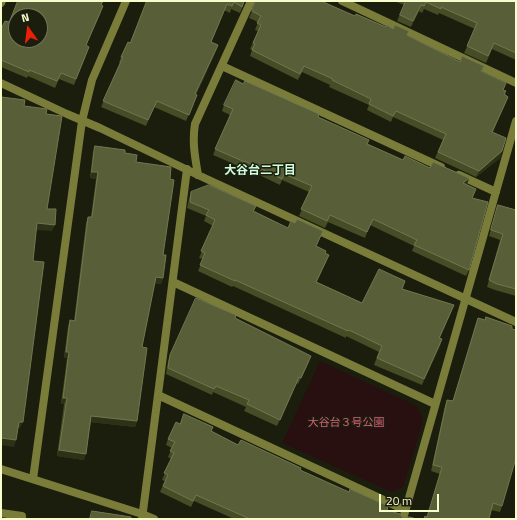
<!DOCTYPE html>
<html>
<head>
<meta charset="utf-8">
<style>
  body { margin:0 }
  #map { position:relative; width:517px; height:520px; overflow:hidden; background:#1b1e0d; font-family:"Titillium Web",sans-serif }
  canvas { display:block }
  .frame { position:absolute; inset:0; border:2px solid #f8fdcc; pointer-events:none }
  .north { position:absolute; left:8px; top:8px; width:40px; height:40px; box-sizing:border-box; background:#1b1e0d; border:1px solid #737759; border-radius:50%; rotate:346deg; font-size:11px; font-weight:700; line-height:16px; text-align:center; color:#f8fdcc }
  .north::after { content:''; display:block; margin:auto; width:14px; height:18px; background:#ed1e08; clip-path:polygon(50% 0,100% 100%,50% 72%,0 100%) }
  .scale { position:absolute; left:379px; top:494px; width:60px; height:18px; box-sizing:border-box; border:2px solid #f8fdcc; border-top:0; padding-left:5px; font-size:12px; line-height:14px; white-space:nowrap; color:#f8fdcc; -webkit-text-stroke:3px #1b1e0d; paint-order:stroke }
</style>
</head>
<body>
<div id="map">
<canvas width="517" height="520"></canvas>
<div class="frame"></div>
<div class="north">N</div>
<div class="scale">20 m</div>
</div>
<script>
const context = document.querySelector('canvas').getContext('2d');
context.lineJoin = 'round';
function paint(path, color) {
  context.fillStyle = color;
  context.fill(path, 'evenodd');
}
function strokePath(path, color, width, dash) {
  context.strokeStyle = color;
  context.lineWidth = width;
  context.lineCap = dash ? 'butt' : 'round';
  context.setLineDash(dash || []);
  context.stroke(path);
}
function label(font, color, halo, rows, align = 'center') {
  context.font = font + ' "Titillium Web","Noto Sans JP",sans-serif';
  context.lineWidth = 3;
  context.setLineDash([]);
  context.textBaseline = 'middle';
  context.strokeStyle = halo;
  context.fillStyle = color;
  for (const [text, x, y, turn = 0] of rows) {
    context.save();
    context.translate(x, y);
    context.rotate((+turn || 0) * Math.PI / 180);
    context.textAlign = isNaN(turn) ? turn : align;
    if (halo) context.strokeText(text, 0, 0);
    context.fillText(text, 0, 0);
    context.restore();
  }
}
paint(new Path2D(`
  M320,361L417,406L423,421L403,487L392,492L282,443Z`), '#281011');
strokePath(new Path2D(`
  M342,1L516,83
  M1,3L2,1
  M222,66L441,167
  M1,83L67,114L100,128L198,175L516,322
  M198,175C195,157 192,142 195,124L251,1
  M459,175L496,192
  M173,282L435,404
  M158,395L405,510
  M1,469L142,514L154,519
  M33,479L82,121L92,80L126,1
  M1,513L22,516V519
  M142,519L187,169
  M403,519L516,121`), '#7a7c39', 8);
paint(new Path2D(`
  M18,1H103L101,5V12L86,46L89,47L74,85L59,79L55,88L28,76L27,78L1,67V29L9,22Z
  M147,1H245L240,13L231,9L230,13L224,10L211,42L218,45L216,51L196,95H197L186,121L154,107L146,126L101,107L120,63H119L121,57L130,43Z
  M256,1L355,16L407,36L460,62L484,66L482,71L503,90L506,91L505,94L508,97L493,132L502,151L500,158L476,177L435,158L443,140L393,117L391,122L367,110L369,105L329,87L330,85L302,72L298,80L250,56L252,50L250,49L258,31L255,30L258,22L249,18Z
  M394,1H516V60L492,49L486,63L464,53L475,29L439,13L438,15L424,9L422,13L419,11L411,27L397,21L404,5Z
  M243,84L318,117L368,144L403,160L467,185L472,198L469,270L466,276L412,251L414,246L370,225L365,238L328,222L325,228L299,216L309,192L282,180L280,185L243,167V168L213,155L230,115L222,111L224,105Z
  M95,146L125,153L136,162L163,255V278L161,284L154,283L142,347L137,421L135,427L91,422L84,460L57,456L64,404H61L67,358H64L68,326L70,320L74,321L86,223L88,217H91L96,179L90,178L93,152Z
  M191,192L256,206L254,211L288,228L320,238L316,246L326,254V262L317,282L362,303L402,289L454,305L440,338L442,339L440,346L422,385L374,365L379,352L346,336V338L233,286L232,287L198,271L203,259L199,258L213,226L204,221L206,216L187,208L189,199Z
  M498,205L515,210L516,208V296L495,290L487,287L500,240L489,236Z
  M235,318L309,362L298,384L297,383L277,426L244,411L246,407L213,392L212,395L166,374L168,361L170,355Z
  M478,318L512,329L502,506L500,512L491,510L427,517L440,474L431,471L445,406L447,400L453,401Z
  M180,424L212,431L238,445L300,470L403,518L417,519H234L194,501L191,507L160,492L165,481L162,480L171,459L168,457L172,448L166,445L168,439Z`), '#454c26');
paint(new Path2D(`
  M421,5L419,11L411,27L413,21Z
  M218,45L216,51L193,101L195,94Z
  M508,97L506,103L490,138L492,132Z
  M502,151L500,158L476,177L479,171Z
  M92,172H98L96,179L90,178Z
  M469,178L467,185L461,190L463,183Z
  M37,223L55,225L52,231L35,230Z
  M329,255L326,262L314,288L316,282Z
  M156,277L163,278L161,284L153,283Z
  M442,339L440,346L422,385L424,379Z
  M66,352H69L67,358H64Z
  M311,356L309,362L298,384L301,378Z
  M63,398H67L64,404H61Z
  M91,416L137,421L135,427L89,422Z
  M19,422H23L20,428H16Z
  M1,438L16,440L14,447L1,445Z
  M59,450L86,454L84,460L57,456Z`), '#2c3215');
const building = new Path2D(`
  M18,1H103L101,5L103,6L86,45L89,47L76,79L61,73L57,81L29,70V72L1,60V29L5,21L9,22ZM16,16H40V40H16Z
  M147,1H244L242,7L234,2L232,6L227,4L211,42L218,45L195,94L197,95L189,115L157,101L148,120L103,101L123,57H121L128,42L130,43Z
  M256,1H321L355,16L356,14L386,27L387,25L393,29L395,25L409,31L407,35L460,62L462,56L484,66L481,71L506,83L503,90L506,91L504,94L508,97L492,132L506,138L502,151L479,171L438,152L446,134L396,111L393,116L369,104L371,99L332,80L333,79L304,66L300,74L252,50L255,44L253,43L261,25L257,23L261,16L252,11Z
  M406,1H516V53L494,43L488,56L467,46L477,23L441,7V9L426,2L424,6L421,5L413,21L400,15Z
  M236,80L243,84L245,81L319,114L318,117L369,140L367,144L403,160L405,156L430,168L433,162L469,178L463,183L476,189L472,198L488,202L469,270L414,245L417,240L373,219L367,232L330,215L327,221L301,209L312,186L284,174L282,179L245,161V162L215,149L233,109L224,105Z
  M1,97L25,100L24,106L47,109L46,114L62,116L47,209H56L55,225L37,223L33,261L44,262L23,422H19L16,440L1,438Z
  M95,146L125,150V153L137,155L136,162L171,167L170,179L174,180L163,255H166L163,278L156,277L142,347L147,348L137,421L91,416L86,454L59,450L67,398H63L69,352H66L70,320L75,321L88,217H92L98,172H92Z
  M209,185L256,206L253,211L288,228L291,221L295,223L297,219L323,231L316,246L326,251L325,253L329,255L316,282L362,303L379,269L405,281L402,289L454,305L439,338L442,339L424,379L377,358L382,346L349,330L348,331L235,280V281L200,265L205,253L201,251L215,220L206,215L209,210L190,202L191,192Z
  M498,205L516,210V209V289L497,284L489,280L503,234L491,230Z
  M196,298L236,315L235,318L311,356L301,378L299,377L280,420L247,404L249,400L216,386L214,389L168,368L170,355Z
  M486,317L512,326V329L516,330V458L502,506L493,503L489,519H424L425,516L427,517L442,467L433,465L447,400L453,401L478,318L485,320Z
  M184,414L213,427L211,431L238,445L241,440L301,468L300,470L349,492L350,489L388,506L387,510L400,514L403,518L409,517L417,519H250L196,495L193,501L163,486L168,475L164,473L174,453L170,451L175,442L168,439L176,422L180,424Z
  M92,511L131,517V519H90Z`);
paint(building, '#585f38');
strokePath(building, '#71784f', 1);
label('11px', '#da5b7b', '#1b1e0d', [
  ["大谷台３号公園",346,423]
]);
label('bold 12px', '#cefddf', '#1b1e0d', [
  ["大谷台二丁目",260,171]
]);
</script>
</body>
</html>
